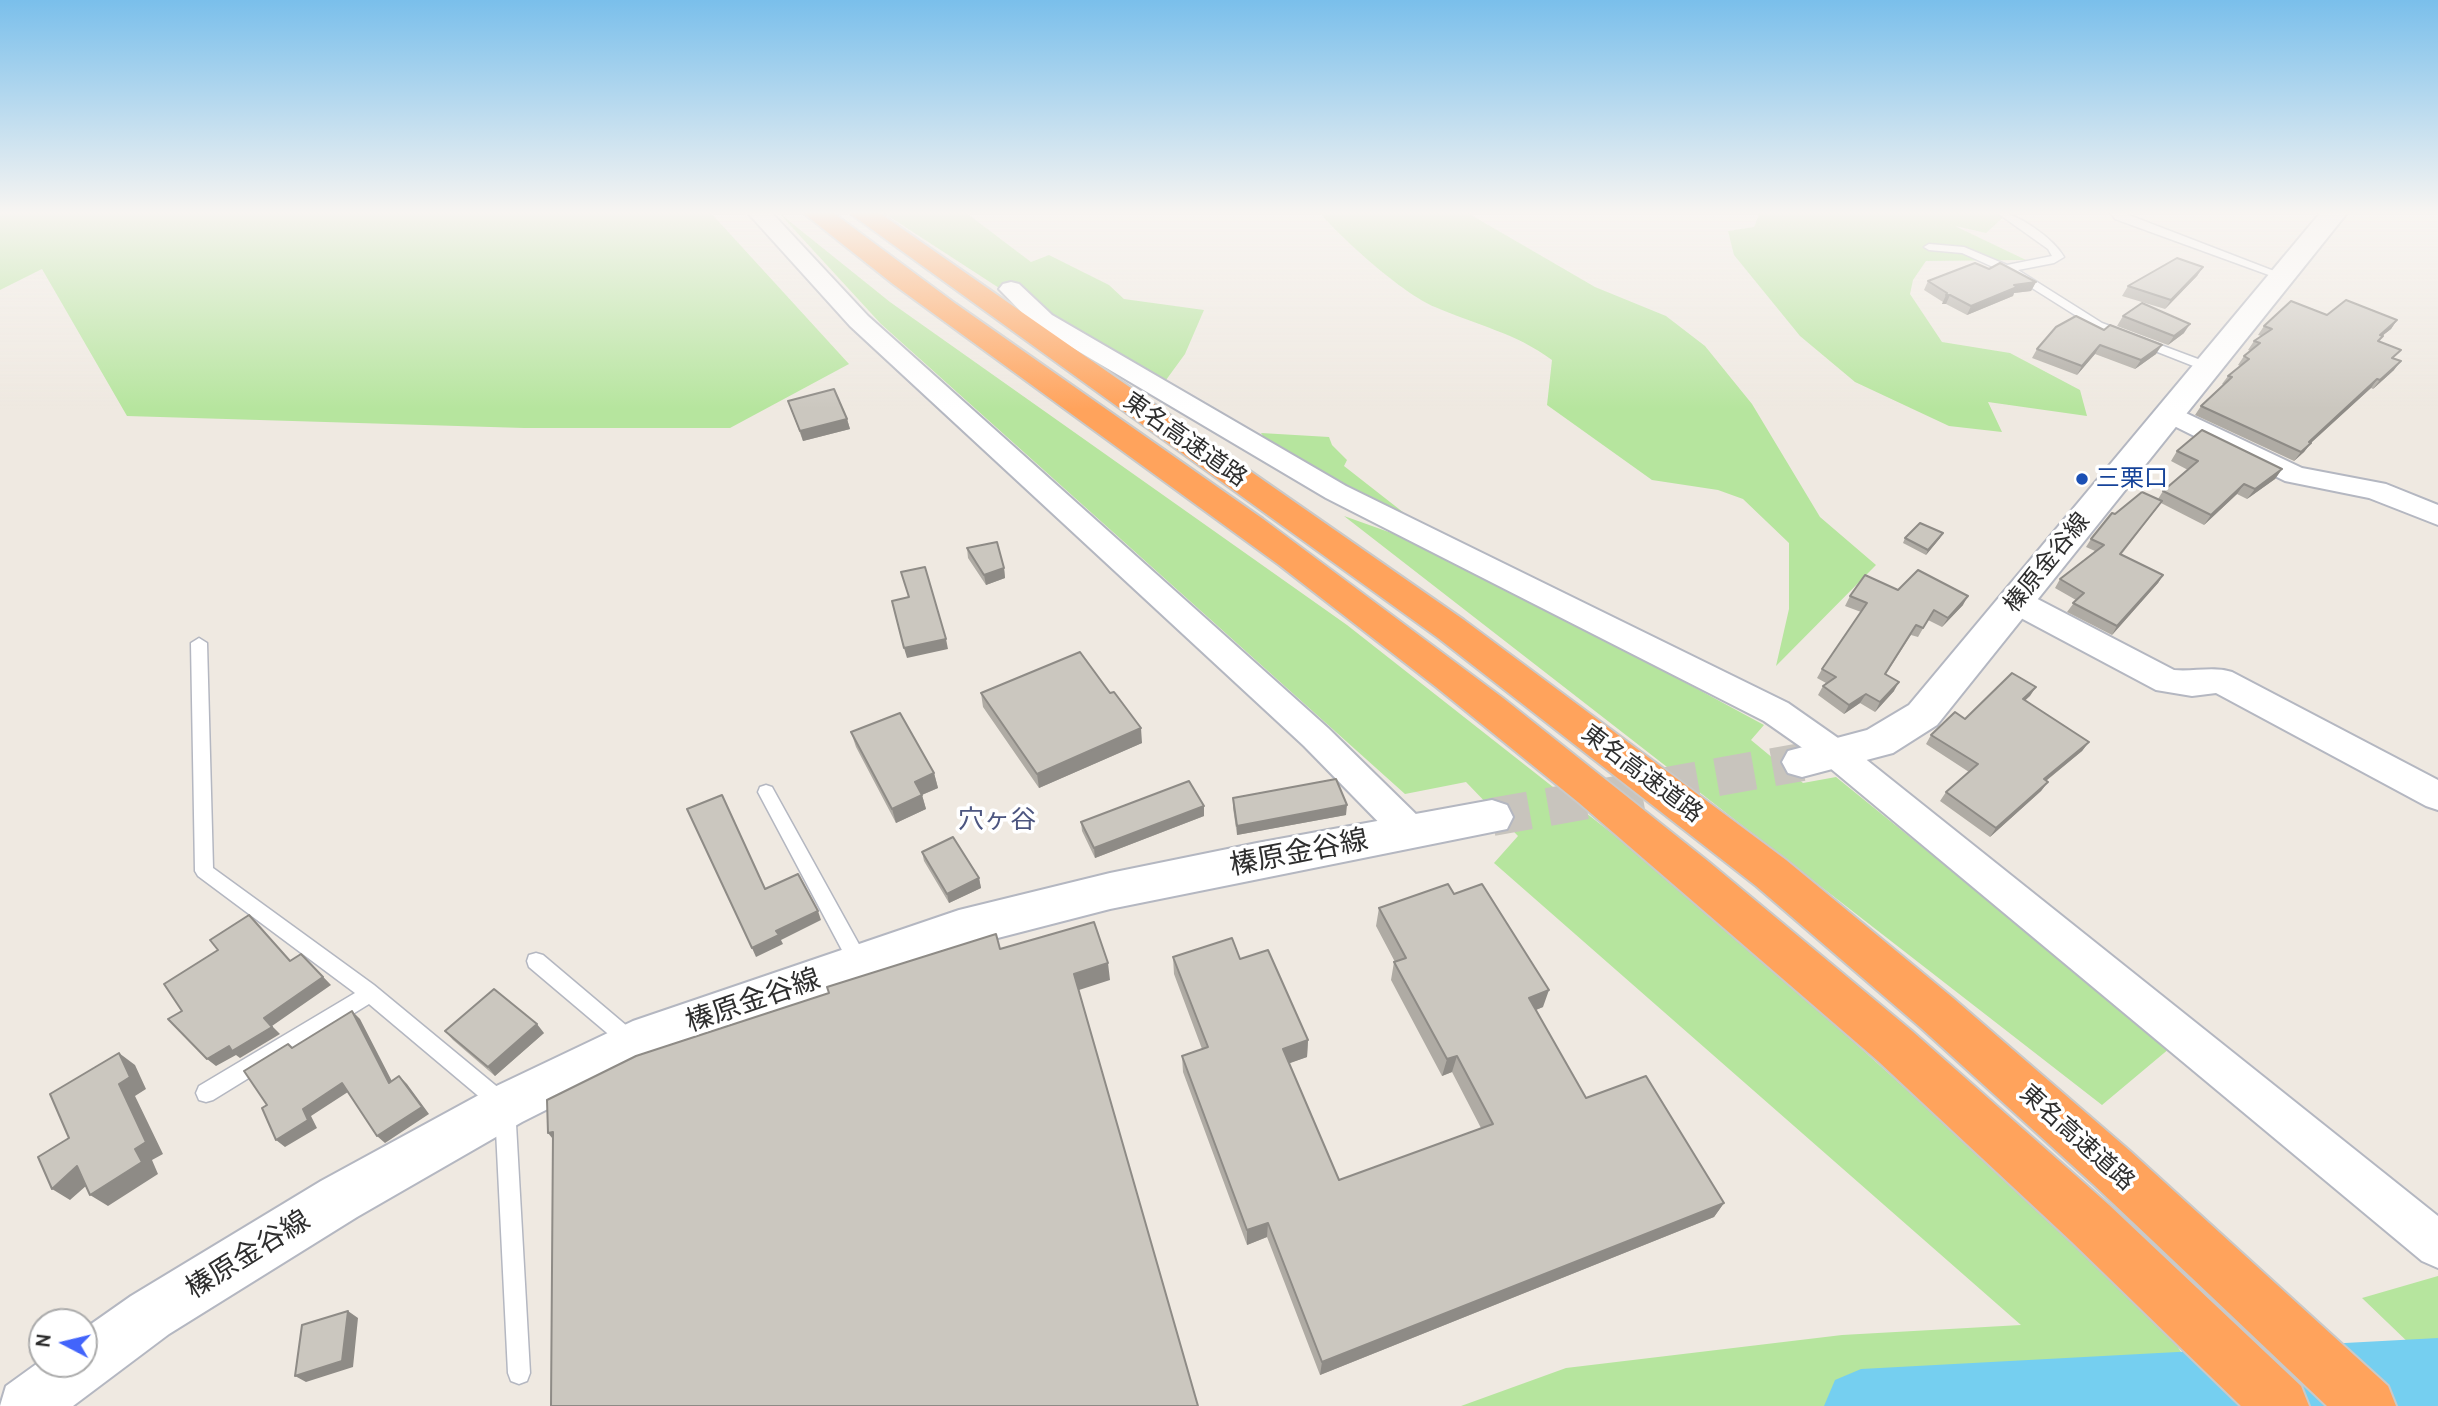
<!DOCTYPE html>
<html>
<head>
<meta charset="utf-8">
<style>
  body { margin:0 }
  #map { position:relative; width:2438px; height:1406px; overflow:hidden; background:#efe9e1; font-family:Cabin,sans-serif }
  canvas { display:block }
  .north { position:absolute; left:28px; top:1308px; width:70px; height:70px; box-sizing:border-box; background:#fff; border:2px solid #ababab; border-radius:50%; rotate:277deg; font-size:19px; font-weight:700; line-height:28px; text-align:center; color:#2e2e2e }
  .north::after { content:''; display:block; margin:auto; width:24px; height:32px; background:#4264fb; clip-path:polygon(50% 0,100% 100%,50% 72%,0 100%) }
</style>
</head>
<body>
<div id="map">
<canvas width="2438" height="1406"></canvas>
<div class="north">N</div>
</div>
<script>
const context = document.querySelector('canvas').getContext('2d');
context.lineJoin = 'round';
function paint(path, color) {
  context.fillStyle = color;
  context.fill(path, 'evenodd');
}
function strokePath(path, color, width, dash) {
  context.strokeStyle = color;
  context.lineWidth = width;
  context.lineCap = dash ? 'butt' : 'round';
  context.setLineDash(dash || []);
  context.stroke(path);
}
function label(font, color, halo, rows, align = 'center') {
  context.font = font + ' Cabin,"Noto Sans JP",sans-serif';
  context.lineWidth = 7;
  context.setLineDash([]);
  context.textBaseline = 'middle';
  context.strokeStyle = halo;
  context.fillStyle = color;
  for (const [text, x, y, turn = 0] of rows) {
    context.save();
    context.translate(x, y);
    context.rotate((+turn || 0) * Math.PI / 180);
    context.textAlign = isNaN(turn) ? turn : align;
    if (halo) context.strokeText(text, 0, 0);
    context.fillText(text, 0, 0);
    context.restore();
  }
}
paint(new Path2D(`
  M0,212H710L849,364L730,428H524L127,416L42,269L0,290Z
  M778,212L890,302L1347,625L1698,901L2159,1318L2216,1406H1461L1566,1368L1842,1335L2021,1325L1494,863L1518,836L1466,782L1405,794L881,324Z
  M882,212H965L1031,262L1049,255L1109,285L1124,299L1204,310L1185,354L1166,380L1033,310Z
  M1319,212H1466L1595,287L1666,316L1705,346L1752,404L1820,517L1876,565L1776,666L1789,609V543L1743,499L1718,490L1652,480L1547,405L1552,360C1516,333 1476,325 1435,307C1403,294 1342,239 1319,212Z
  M1760,212H2009L1986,233L1955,226L2026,260L1926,261L1913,280L1910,294L1942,342L2010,353L2080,390L2087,416L1988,402L2002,432L1949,426L1855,382L1800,336L1734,255L1728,231L1754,227Z
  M1261,433L1329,437L1332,445L1347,460L1344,466L1413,520L1347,491L1269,444Z
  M1344,516L1442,551L1764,725L1751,740L1803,783L1836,777L2170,1048L2102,1105Z
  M2438,1276V1371L2362,1298Z`), '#b6e59e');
paint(new Path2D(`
  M2438,1338V1406H1824L1835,1380L1861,1369Z`), '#75cff0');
strokePath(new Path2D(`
  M1492,817L1802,762`), '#c8c4bd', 38, [38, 19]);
const service = new Path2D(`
  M1996,212C2017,212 2054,239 2064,257L2054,263L2018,270L2102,323L2214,365V371H2206L2094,327L2013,276L1962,253L1929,250L1924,247L1929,244L1964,247L2007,265L2052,256L2048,249Z
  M2110,212H2121L2287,276L2277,278L2115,219Z
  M199,638L207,643L213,868L374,985L512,1099L515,1106L530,1373L527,1381L519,1384L511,1381L508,1373L495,1110L369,1004L213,1100L206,1102L199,1100L196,1093L199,1086L355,993L198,876L195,871L191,643Z
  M766,785L772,787L866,957L868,963L866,969L859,971L852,969L758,792L760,787Z
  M536,953L543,955L640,1037L643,1043L640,1049L633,1052L626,1049L529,967L527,961L529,955Z`);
const minor = new Path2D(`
  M747,212H771L868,316L1328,728L1424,822L1429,832L1424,842L1411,847L1398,842L1304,746L850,326Z
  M1011,282L1019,284L1052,315L1346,486L1788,703L1848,745L2438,1216V1268L2422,1261L1824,763L1764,721L1326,498L1034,325L999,289L1003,284Z
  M2171,406L2302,468L2386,484L2438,505V525L2369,498L2285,481L2162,420L2158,414L2162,408Z
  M2015,590L2026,593L2174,670C2193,672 2213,666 2232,672L2438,780V810L2426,806L2216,693L2192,696L2156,690L2004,609L2000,601L2004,593Z`);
const secondary = new Path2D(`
  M2321,212H2348L1937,725L1893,753L1802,777L1788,773L1782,762L1788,751L1867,730L1909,705Z
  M1492,800L1507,805L1513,817L1507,829L1110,909L959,948L647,1059L522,1122L357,1217L169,1334L73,1406H0L6,1386L42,1360V1364H84V1329L131,1296L321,1181L488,1090L633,1021L959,910L1110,873L1257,843Z`);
const motorway = new Path2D(`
  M802,212H832L956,304L1263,519L1503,698L1709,862L1912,1031L2109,1205L2301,1386L2309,1406H2241L2072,1242L1878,1061L1578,802L1436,687L1279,565L893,284Z
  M848,212H878L1464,620L1786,860L1953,998L2130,1151L2388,1386L2396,1406H2327L2094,1185L1921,1028L1756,886L1438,638Z`);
strokePath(service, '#b4b7c1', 3);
strokePath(minor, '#b4b7c1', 4);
strokePath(secondary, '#b4b7c1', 4);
strokePath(motorway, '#c9c9c9', 4);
paint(service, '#fff');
paint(minor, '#fff');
paint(secondary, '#fff');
paint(motorway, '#ffa35c');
paint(new Path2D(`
  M2203,267L2197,276L2165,309L2122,296L2128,286Z
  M1989,269L2036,282L2031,291L2014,293L2013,296L1967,315L1946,304H1942L1943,302L1924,290L1928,281Z
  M2327,315L2397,320L2391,329L2382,336L2379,341L2394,359V370L2373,389L2371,388L2311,443L2304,452L2294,461L2195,415L2201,406L2224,385L2222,384L2228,376L2240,366L2238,365L2244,356L2251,351L2248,350L2254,341L2261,336L2258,335L2264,326Z
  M2123,316L2184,333L2168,345L2117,326Z
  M2056,327L2156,354L2135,369L2095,354L2077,375L2032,358L2037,349Z
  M788,401L847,419L850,429L803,441Z
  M2177,451L2282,469L2275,479L2247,499L2237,494L2204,525L2161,503L2121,555L2163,575L2158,583L2112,635L2067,612L2076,600L2055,588L2060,579L2095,551L2086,547L2091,539L2115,514L2158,499L2163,491L2188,470L2171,461Z
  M1905,538H1940L1926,555L1903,543Z
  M967,548L1004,568L1005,578L986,585L968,558Z
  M1898,590L1963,605L1942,627L1928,620L1918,637L1911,635L1886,674L1894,691L1875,712L1860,703L1844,714L1818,695L1823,686L1826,683L1817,678L1822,669L1861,612L1845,606L1850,596Z
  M2036,687L2025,700L2089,742L2082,751L2046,781L2048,782L2041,791L1990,837L1940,801L1946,792L1969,772L1926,744L1931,735L1965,719Z
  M981,693H1110L1142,743L1039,788L983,707Z
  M851,732L934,773L938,788L922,795L926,809L896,823L856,747Z
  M1233,798L1346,815L1237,835L1233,808Z
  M1204,816L1095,858L1082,831L1081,822Z
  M922,852L979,878L981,888L949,903L924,861Z
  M1454,894L1543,1007L1536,1010L1586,1098L1724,1203L1714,1217L1320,1375L1267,1237L1247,1245L1183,1072L1182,1056L1202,1049L1174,974L1173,957L1240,959L1308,1040L1307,1057L1289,1063L1339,1180L1481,1128L1452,1072L1442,1076L1391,980L1394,962H1395L1376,926L1379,908Z
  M445,1031L544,1033L495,1076L453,1040Z`), '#afaba4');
paint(new Path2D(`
  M2203,267L2197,276L2165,309L2171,300Z
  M2036,282L2031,291L2014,293L2013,296L1967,315L1971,306L2014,285Z
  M1946,295H1950L1946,304H1942Z
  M2397,320L2391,329L2373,343L2380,335Z
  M2190,324L2184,333L2168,345L2174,336Z
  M2100,345L2095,354L2077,375L2082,366Z
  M2162,345L2156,354L2135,369L2141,360Z
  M2401,361L2394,370L2373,389L2380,380Z
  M2377,379L2371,388L2302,451L2309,442Z
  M847,419L850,429L803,441L800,431Z
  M2311,443L2304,452L2294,461L2301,452Z
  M2282,469L2275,479L2247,499L2255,489Z
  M2244,484L2237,494L2204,525L2211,515Z
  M1943,533L1940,538L1926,555L1928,550Z
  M1004,568L1005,578L986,585L984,575Z
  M2163,575L2158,583L2112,635L2117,626Z
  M1968,596L1963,605L1942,627L1948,618Z
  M946,639L948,649L907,658L904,648Z
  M1899,682L1894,691L1875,712L1880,702Z
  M2036,687L2030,696L2017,708L2023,699Z
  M1866,694L1860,703L1844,714L1849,705Z
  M1141,728L1142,743L1039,788L1037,774Z
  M2089,742L2082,751L2037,788L2044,779Z
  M934,773L938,788L919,796L915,782Z
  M2048,782L2041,791L1990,837L1996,828Z
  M922,795L926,809L896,823L892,809Z
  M1347,805L1346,815L1237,835V826Z
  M1204,806V816L1095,858L1094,848Z
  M979,878L981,888L949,903L947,894Z
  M818,911L821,920L781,940L783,944L756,957L752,948L776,931Z
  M301,954L331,985L272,1026L280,1034L240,1058L236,1055L216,1066L207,1059L229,1046L264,1018Z
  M1108,963L1110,980L1076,991L1074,974Z
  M1549,990L1543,1007L1523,1015L1529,998Z
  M352,1011L360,1019L397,1091L389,1083Z
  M537,1024L544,1033L495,1076L488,1067Z
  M1308,1040L1307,1057L1282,1066L1283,1049Z
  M119,1053L135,1065L146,1089L135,1096L163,1154L152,1160L158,1174L108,1206L90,1195L135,1149L119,1084Z
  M1457,1056L1452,1072L1442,1076L1447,1059Z
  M399,1076L407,1084L429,1114L385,1143L377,1136Z
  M342,1083L351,1090L311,1116L317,1128L285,1147L276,1140L303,1109Z
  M553,1132L561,1149L548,1133Z
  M77,1166L95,1178L70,1200L52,1189Z
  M1724,1203L1714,1217L1320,1375L1322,1362Z
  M1268,1223L1267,1237L1247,1245V1230Z
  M348,1311L358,1318L353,1367L306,1382L295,1376Z`), '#8e8b86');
const building = new Path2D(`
  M2177,258L2203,267L2171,300L2128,286Z
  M1975,263L1989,269L2000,263L2036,282L2014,285L2017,287L1971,306L1950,295H1946L1947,293L1928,281Z
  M2346,300L2397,320L2380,335L2383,336L2378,341L2401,350L2392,358L2401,361L2380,380L2377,379L2309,442L2311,443L2301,452L2201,406L2232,377L2228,376L2249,359L2244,356L2260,343L2254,341L2272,329L2264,326L2291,301L2327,315Z
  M2142,303L2190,324L2174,336L2123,316Z
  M2076,316L2104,330L2110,325L2162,345L2141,360L2100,345L2082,366L2037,349L2056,327Z
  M834,389L847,419L800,431L788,401Z
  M2202,430L2282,469L2255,489L2244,484L2211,515L2163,491L2198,461L2177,451Z
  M2142,492L2162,501L2120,554L2163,575L2117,626L2073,603L2084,593L2060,579L2104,545L2091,539L2112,513L2115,514Z
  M1920,523L1943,533L1928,550L1905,538Z
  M997,542L1004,568L984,575L967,548Z
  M925,567L946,639L904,648L892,601L909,597L901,572Z
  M1918,570L1968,596L1948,618L1934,610L1923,628L1916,625L1885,674L1899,682L1880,702L1866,694L1849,705L1823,686L1836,677L1822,669L1867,603L1850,596L1865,575L1898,590Z
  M1080,652L1110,693L1114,692L1141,728L1037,774L981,693Z
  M2012,673L2036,687L2023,699L2089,742L2044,779L2048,782L1996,828L1946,792L1978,764L1931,735L1955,712L1965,719Z
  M900,713L934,773L915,782L922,795L892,809L851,732Z
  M1336,779L1347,805L1237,826L1233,798Z
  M1189,781L1204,806L1094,848L1081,822Z
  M722,795L765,889L798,874L818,911L776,931L779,935L752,948L687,809Z
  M953,837L979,878L947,894L922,852Z
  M1448,884L1454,894L1482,884L1549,990L1529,998L1586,1098L1646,1076L1724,1203L1322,1362L1268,1223L1247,1230L1182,1056L1208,1047L1173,957L1232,938L1240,959L1268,950L1308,1040L1283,1049L1339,1180L1493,1124L1457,1056L1447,1059L1394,962L1406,958L1379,908Z
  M249,915L290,961L301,954L323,977L264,1018L272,1027L232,1051L229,1046L207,1059L168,1019L182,1011L164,984L218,950L210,940Z
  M1094,922L1108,963L1074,974L1198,1406H551L553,1132L548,1133L547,1100L636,1056L829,993L827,987L996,934L1000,949Z
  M494,989L537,1024L488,1067L445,1031Z
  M352,1011L389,1083L399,1076L422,1107L377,1136L342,1083L303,1109L308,1120L276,1140L262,1108L267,1105L244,1071L288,1044L292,1048Z
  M119,1053L130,1077L119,1084L146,1142L135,1149L142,1162L90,1195L77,1166L52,1189L38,1157L69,1138L50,1094Z
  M348,1311L342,1361L295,1376L302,1325Z`);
paint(building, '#cbc7bf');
strokePath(building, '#8e8b86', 2);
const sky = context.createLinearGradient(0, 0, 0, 409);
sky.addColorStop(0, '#7abfeb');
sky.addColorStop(0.52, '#f8f5f2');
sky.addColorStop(1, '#f8f5f200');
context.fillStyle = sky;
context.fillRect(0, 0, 2438, 409);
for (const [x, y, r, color] of [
  [2082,479,7,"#1a4fb4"]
]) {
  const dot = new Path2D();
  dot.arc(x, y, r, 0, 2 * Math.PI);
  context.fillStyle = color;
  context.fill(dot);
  strokePath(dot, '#fff', 2.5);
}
label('24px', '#2e2e2e', '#fff', [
  ["東名高速道路",1185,440,35],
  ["榛原金谷線",2047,563,-51],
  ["東名高速道路",1642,774,37],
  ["東名高速道路",2077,1138,42]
]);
label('24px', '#164399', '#fff', [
  ["三栗口",2096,479]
], 'left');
label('26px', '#4d5680', '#fff', [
  ["穴ヶ谷",997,820]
]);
label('28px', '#2e2e2e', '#fff', [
  ["榛原金谷線",1299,853,-11],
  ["榛原金谷線",753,1001,-19],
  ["榛原金谷線",248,1255,-32]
]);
</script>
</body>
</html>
